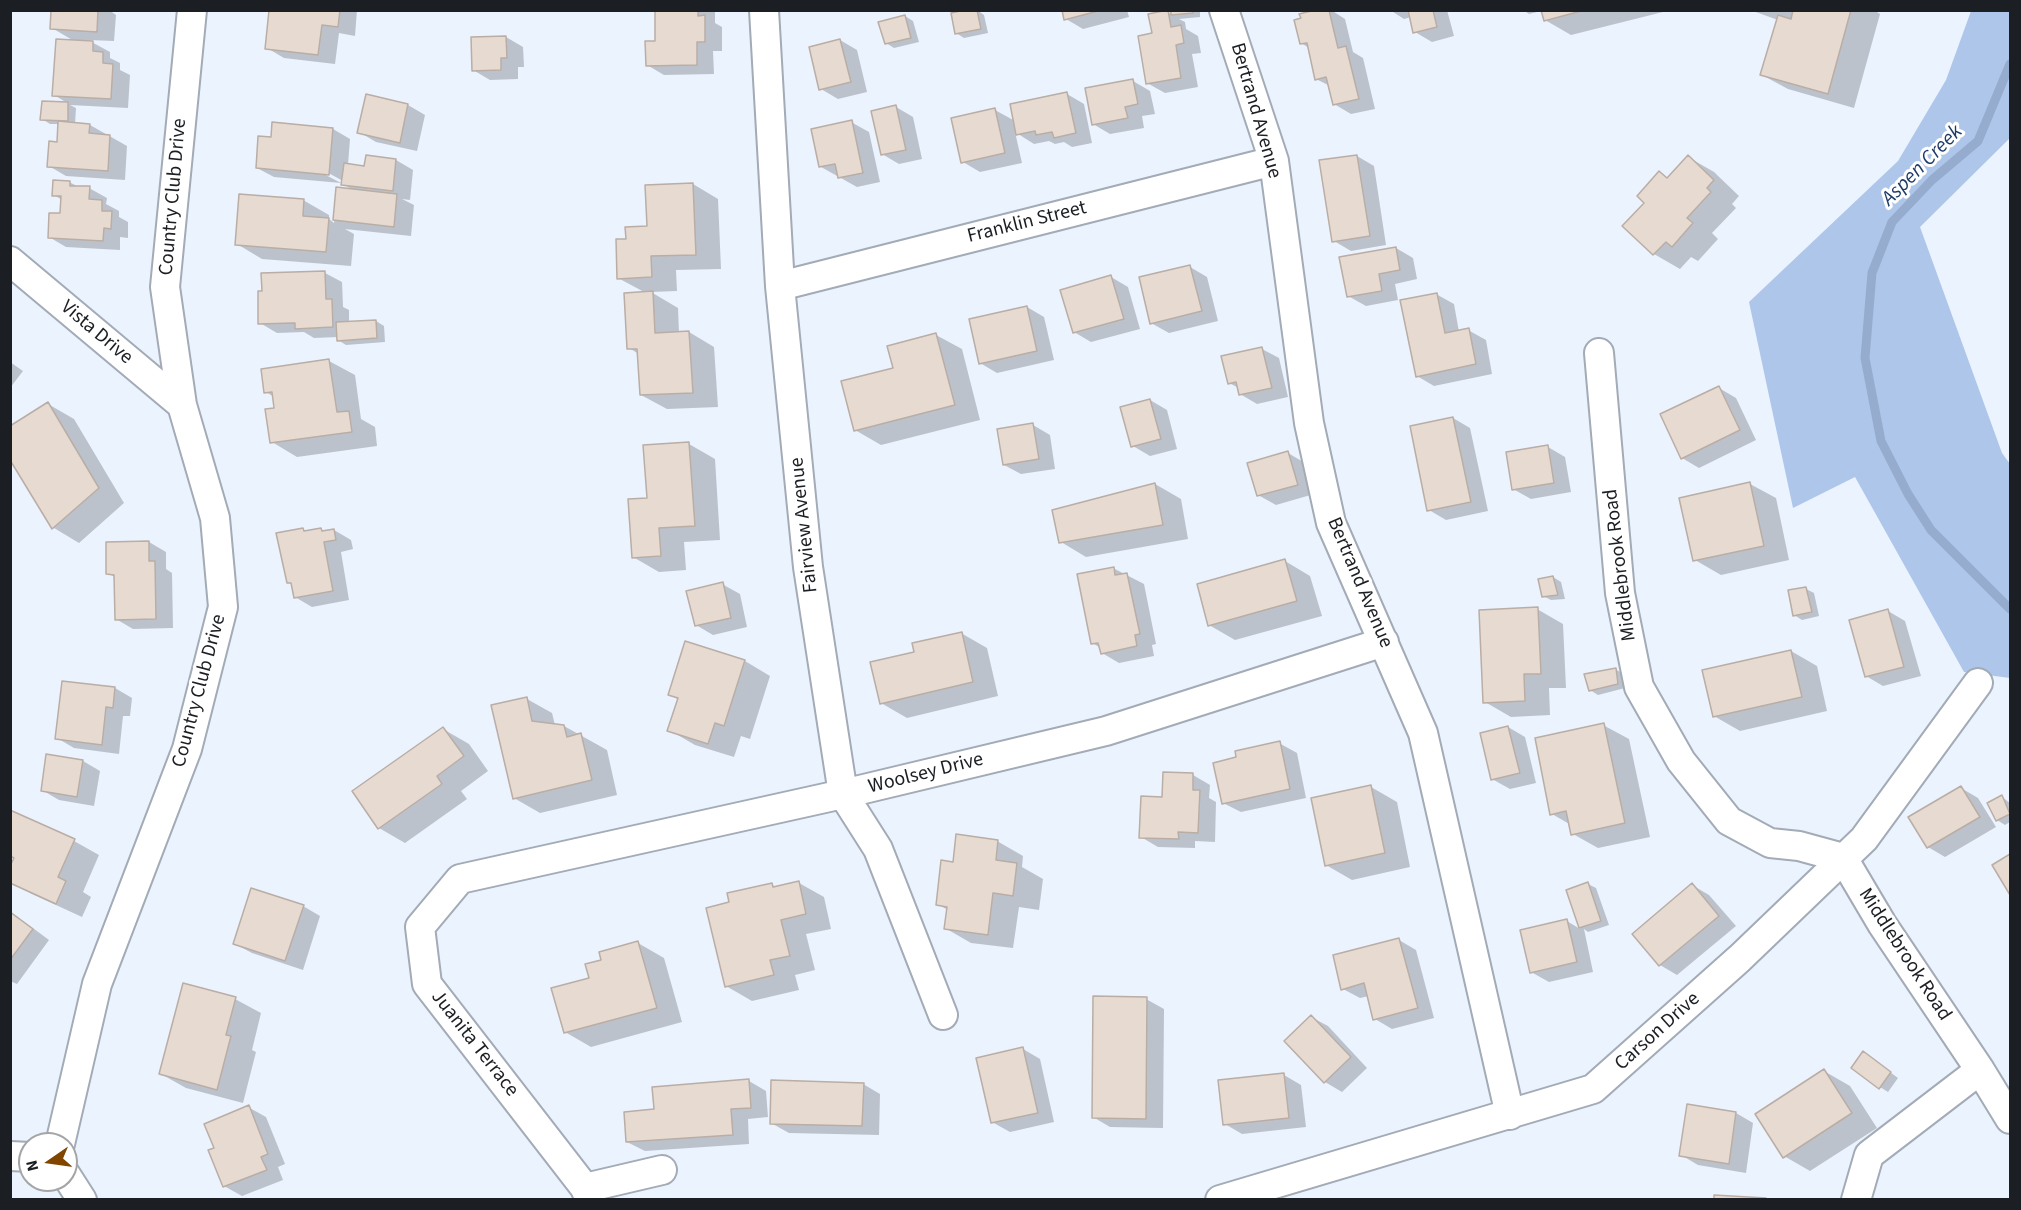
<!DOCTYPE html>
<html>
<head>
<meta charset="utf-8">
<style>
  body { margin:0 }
  #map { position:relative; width:2021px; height:1210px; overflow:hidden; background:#ebf3ff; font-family:"Source Sans 3",sans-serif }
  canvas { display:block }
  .frame { position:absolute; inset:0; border:12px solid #1b1e22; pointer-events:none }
  .north { position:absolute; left:18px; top:1132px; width:60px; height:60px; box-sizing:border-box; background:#fff; border:2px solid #a4a5a7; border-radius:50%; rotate:257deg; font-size:16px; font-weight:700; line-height:24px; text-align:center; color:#1b1e22 }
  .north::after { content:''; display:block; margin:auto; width:21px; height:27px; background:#824500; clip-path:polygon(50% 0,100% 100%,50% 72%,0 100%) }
</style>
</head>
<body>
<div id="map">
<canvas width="2021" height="1210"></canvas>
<div class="frame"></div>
<div class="north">N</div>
</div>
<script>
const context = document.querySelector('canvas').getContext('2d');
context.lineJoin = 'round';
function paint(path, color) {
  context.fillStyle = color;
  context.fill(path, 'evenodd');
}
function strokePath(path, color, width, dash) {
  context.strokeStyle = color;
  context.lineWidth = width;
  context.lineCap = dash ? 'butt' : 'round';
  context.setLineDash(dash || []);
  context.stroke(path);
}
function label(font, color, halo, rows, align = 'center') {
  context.font = font + ' "Source Sans 3",sans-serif';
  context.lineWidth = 6;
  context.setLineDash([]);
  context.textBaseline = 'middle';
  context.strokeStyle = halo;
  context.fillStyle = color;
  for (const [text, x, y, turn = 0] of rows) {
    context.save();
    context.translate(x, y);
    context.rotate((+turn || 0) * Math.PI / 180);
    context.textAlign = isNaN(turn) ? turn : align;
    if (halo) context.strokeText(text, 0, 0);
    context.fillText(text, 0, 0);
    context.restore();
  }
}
paint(new Path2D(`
  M1971,11H2010V138L1920,227L2002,453L2010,464V678L1964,672L1855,477L1793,508L1749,302L1898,161L1946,80Z`), '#aec6e9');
paint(new Path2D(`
  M53,10H109L116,15L114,41L88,40L110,52V58L120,63V70L130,75L128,108L70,105L76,108L75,124L90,125L127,146L125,180L66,176L49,166L58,143L59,124H50L42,119L43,102L69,104L54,95L74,41L52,28Z
  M271,10H357L355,36L339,33L335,64L284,58L267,48Z
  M656,10H715V23L722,27V51H713L714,74L664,75L647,65L657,42Z
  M973,10H977L984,15L988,33L964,38L956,33Z
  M1064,10H1127L1129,17L1083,29L1066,19Z
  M1173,10H1200V17L1179,19L1185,22L1186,29L1198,36L1201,53L1192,54L1198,87L1165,93L1147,83L1154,35L1168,12L1173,15Z
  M1322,10H1331L1345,19L1353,52L1363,58L1375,109L1351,114L1334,104L1330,86L1316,79L1309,48L1301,43Z
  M1390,10H1447L1454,36L1432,42L1415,32L1411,17L1404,19Z
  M1523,10H1662L1663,12L1571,35L1545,20L1543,12L1541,11L1529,14Z
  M1750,10H1874L1880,14L1854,108L1788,89L1762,75L1778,20Z
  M905,16L913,21L919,42L894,48L886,43Z
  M506,37L523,47L524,67H518V79L490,80L473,70Z
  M840,40L857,50L867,92L838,99L821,89Z
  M1133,81L1150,91L1155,114L1142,116L1144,128L1110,134L1093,124Z
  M1067,94L1084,104L1092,143L1072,147L1064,142L1055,144L1049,141L1034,144L1015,132L1022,163L980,172L963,162L995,110L1015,121Z
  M408,105L425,115L417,151L376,142L359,132Z
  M896,107L913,117L922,159L899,164L882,154Z
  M851,122L869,132L880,182L857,187L821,167Z
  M333,129L350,139L348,165L366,168L367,157L396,160L413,170L410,200L402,199L414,205L411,236L345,229L354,234L351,266L262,259L237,244L303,200L329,215V219L334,223L338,189L354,191L343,184V181L323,170L322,173L341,183L274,177L257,168L273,138Z
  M1357,156L1374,166L1386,245L1351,251L1334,241Z
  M1688,157L1714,172L1739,196L1732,204L1736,208L1712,233L1718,239L1698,261L1691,257L1680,269L1654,254L1624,226L1646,203L1660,173L1669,179Z
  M69,182L79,187L89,188L107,198L106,204L119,211V217L128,222V238L120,237V250L66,247L49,237L61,215L62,200L54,195Z
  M693,184L718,199L721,269L676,270L677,291L651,292L678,308L679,333L689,332L714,347L718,407L667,409L641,395L639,354L629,348L646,293L618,278L628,240L648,227Z
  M1396,248L1413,258L1417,279L1395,284L1398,300L1366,306L1348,296Z
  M1190,267L1207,277L1218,321L1169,333L1151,323Z
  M325,273L342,282L343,307L349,310V323L376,321L384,326L385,342L346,345L338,340V337L314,338L304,332L277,333L260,323Z
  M1111,277L1128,287L1140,329L1091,342L1074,332Z
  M1436,294L1454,304L1459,332L1468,330L1486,340L1492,374L1434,386L1417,376Z
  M1027,307L1044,317L1054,360L997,373L980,363Z
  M936,335L962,349L980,420L881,445L855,430L895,369Z
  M1262,349L1279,358L1288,397L1257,404L1240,394L1239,388L1229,383Z
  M329,361L355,375L361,419L375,427L377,446L297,457L272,442L275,409L274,397L266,392Z
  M10,362L23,371L10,388Z
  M1719,388L1736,398L1756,440L1699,468L1682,458Z
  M1150,400L1167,410L1177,449L1150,456L1133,446Z
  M48,404L74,419L124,503L79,543L54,528L10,457Z
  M1453,418L1470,428L1488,511L1446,520L1429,510Z
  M1033,425L1050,435L1055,469L1021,474L1004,465Z
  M689,444L715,459L720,540L684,542L686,570L659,572L633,557L648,499Z
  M1548,447L1565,457L1571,492L1531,499L1513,489Z
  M1288,453L1305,463L1314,494L1276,505L1258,495Z
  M1155,484L1181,499L1188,539L1086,557L1061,542Z
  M1750,484L1776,498L1789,560L1721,575L1695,560Z
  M303,529L307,532L321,530L325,532L334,530L351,540L353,549L341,552L349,600L312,607L295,597L293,584L289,582Z
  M149,542L166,552V569L172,573L173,628L133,629L116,619V578L108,573Z
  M1285,561L1310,576L1322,616L1235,640L1209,625Z
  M1113,568L1144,584L1156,644L1152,645L1154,656L1119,663L1102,653L1101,648L1092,643Z
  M1553,577L1561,582L1565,599L1551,600L1543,596Z
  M722,584L740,594L747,627L713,635L696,625Z
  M1806,589L1814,593L1819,616L1802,620L1794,615Z
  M1537,609L1563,624L1566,688H1549L1550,715L1511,717L1485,702Z
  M1888,611L1905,621L1921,676L1883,686L1866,676Z
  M961,633L987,648L998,696L907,718L881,703L916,653Z
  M686,643L745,661L770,676L750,739L741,736L734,757L695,745L669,730L679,700L670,695Z
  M1791,651L1817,666L1827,711L1740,731L1714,716Z
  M1615,669L1624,674L1625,688L1598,695L1590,690Z
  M115,688L132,698L130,716H123L119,754L74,748L57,738Z
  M527,699L552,713L555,725L564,726L607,750L617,795L540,813L514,798Z
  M1603,725L1629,739L1650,837L1598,848L1573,834L1571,825L1552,814Z
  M1508,727L1525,737L1536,783L1510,789L1492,779Z
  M443,729L469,744L488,771L461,791L467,799L405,843L379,828Z
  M1279,743L1297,753L1306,798L1241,812L1223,803L1238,759Z
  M83,761L100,771L94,806L59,800L42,790Z
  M1193,775L1210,785L1209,798L1216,802L1215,842L1195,841V848L1158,847L1141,837L1163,798Z
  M1371,787L1397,802L1410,867L1352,880L1326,865Z
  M1961,788L1978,798L1996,827L1945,857L1928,847Z
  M2002,797L2010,803V822L2005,825L1997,820Z
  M74,841L99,855L83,892L91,897L82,917L32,894L10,882L15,859L10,856Z
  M997,841L1023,856L1022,867L1043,879L1039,910L1019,907L1013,948L971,943L945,928L948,910L937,904L954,864Z
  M2010,855V892L1994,865Z
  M799,883L824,897L831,929L806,934L815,970L795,975L799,990L752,1001L726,986L731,903L772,885L778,888Z
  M1588,884L1596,888L1609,925L1588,932L1584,929L1593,972L1549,982L1531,972L1567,921L1580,929L1568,891Z
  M1692,885L1709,895L1736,926L1677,975L1660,965L1634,934Z
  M303,906L320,916L303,970L252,953L235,944Z
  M10,911L49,940L17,984L10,981Z
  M1399,940L1416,950L1434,1018L1392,1029L1375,1019L1369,996L1360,998L1343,989Z
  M638,943L664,958L682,1022L591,1047L565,1032L591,979Z
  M235,999L261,1013L252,1050L256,1052L243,1103L186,1088L161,1074Z
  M1146,999L1164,1009L1163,1128L1110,1127L1093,1117Z
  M1311,1017L1328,1026L1367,1068L1342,1092L1325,1082L1286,1041Z
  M1023,1049L1040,1059L1054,1122L1010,1132L992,1122Z
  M1871,1058L1898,1078L1888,1092L1880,1087Z
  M1824,1071L1850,1086L1877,1128L1810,1171L1784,1156Z
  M1284,1075L1301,1085L1306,1127L1242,1134L1225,1124Z
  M749,1081L766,1091L768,1117L748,1119L749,1144L645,1151L627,1142L656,1111Z
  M863,1084L880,1094L879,1135L789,1133L771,1123Z
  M248,1107L266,1117L285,1164L278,1167L283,1180L242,1196L224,1186L216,1149Z
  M1736,1113L1753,1123L1746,1173L1698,1165L1681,1155Z`), '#0003');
strokePath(new Path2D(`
  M2010,64L1978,141L1932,180L1892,222L1872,273L1865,358L1881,441L1908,494L1931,530L2010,609`), '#95accf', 9);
const building = new Path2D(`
  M51,10H98L97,32L50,29Z
  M269,10H340L338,27L322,25L318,55L265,49Z
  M655,10H698V16L705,15V42H697V65L646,66L645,41H655Z
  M965,10H977L981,29L955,34L951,13Z
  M1062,10H1102L1064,20Z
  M1168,10L1171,27L1181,25L1184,43L1176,45L1181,78L1146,84L1138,36L1152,33L1148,14Z
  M1171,10H1193V13L1171,15Z
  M1315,10H1329L1338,48L1346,46L1359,99L1333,105L1326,77L1315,80L1307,43L1300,44L1294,20L1301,18L1299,14Z
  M1408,10H1433L1437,27L1413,33Z
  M1541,10H1585L1544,21Z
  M1793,10H1851L1828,94L1760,75L1778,15L1791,19Z
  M905,15L911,38L885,44L878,22Z
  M506,36L507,58H501V70L472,71L471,37Z
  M56,39L93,41V51L103,52V63L113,64L111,99L52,96Z
  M840,39L851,82L819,90L809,47Z
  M1133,79L1138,104L1125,107L1128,118L1092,125L1085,88Z
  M1067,92L1076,133L1054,138L1052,132L1036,135L1035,131L1016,135L1010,104Z
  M366,94L408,104L400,143L357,133Z
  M42,101L68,102V121L40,120Z
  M896,105L906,150L881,155L871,111Z
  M995,108L1005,153L961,163L951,118Z
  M852,120L863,173L838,178L835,164L819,167L811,129Z
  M58,121L90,124L89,133L110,135L108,171L47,167L49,141L57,142Z
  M272,122L333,128L329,175L256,168L258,136L271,137Z
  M366,155L396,159L393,191L341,185L344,163L364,166Z
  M1357,155L1370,236L1332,242L1319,160Z
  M1688,155L1714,180L1707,188L1711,192L1687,218L1693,223L1672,247L1666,242L1653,255L1622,226L1644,203L1637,196L1659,171L1667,178Z
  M53,180L70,181V186H90L89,199L102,200V211H112L111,229L104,228L103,241L48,238L49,213H60L61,196H52Z
  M693,183L696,255L651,256L652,277L617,279L616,239H626L625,227L647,226L645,185Z
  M336,187L397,194L394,227L333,220Z
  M239,194L304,199L303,216L329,218L326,252L235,245Z
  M1396,247L1400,270L1379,274L1382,291L1347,297L1339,257Z
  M1190,265L1202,311L1150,324L1139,277Z
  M325,271L326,299H332L333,327L295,329V323L258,324V291H262L261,273Z
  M1111,275L1124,319L1073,333L1060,290Z
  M653,291L655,333L689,331L693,393L640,395L637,349H627L624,293Z
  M1437,293L1445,333L1469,328L1476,364L1416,377L1400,300Z
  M1027,306L1037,351L979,364L969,319Z
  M376,320L377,338L337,341L336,322Z
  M936,333L955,405L854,431L841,381L893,368L887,346Z
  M1262,347L1272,388L1239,395L1236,382L1228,384L1221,356Z
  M329,359L337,412L349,411L352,432L270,443L265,409L274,408L272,392L264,393L261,369Z
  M1719,386L1740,430L1681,459L1660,414Z
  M1150,399L1161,439L1131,447L1120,407Z
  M48,402L99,488L52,529L10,460V426Z
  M1453,417L1471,502L1427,511L1410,426Z
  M1033,423L1039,459L1003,465L997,429Z
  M689,442L695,526L659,528L661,556L632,558L628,499L647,498L643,445Z
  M1548,445L1554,483L1512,490L1506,452Z
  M1288,451L1298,485L1257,496L1247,463Z
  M1750,482L1764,546L1693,561L1679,498Z
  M1155,483L1163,525L1059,543L1052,510Z
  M303,528L304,531L321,528L322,531L334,529L336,540L324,542L333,591L294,598L291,583H287L276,533Z
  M149,541V561H155L156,619L115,620L114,575L106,574V542Z
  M1285,559L1297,601L1208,626L1197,584Z
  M1114,567L1115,575L1127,573L1140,634L1135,635L1137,646L1101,654L1098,643L1091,644L1077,574Z
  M1553,576L1558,595L1542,597L1538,579Z
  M723,582L731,618L695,626L686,591Z
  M1806,587L1812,612L1793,616L1788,590Z
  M1538,607L1541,674H1524L1525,701L1483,703L1479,610Z
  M1888,609L1904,667L1865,677L1849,620Z
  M962,632L973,682L880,704L870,662L914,652L912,643Z
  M685,641L745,660L724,726L715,723L708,744L667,731L678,698L668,695Z
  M1791,650L1802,697L1713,717L1702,670Z
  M1616,668L1618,684L1589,691L1584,674Z
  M62,681L115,687L113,708L106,707L102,745L55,739Z
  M527,697L532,721L564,725L567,737L581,733L592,780L513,799L491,705Z
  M1604,723L1625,823L1571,835L1566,811L1550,815L1535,738Z
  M1508,726L1520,773L1491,780L1480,733Z
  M443,727L464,756L437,776L442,784L378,829L352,791Z
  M1280,741L1290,789L1222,804L1213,763L1236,757L1235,751Z
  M46,754L83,760L77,797L41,791Z
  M1163,772L1193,773V790H1200L1198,833L1178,832L1179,839L1139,838L1141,796L1162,797Z
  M1371,785L1385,853L1325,866L1311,798Z
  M1961,786L1980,817L1927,848L1908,817Z
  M2002,795L2010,814L1996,821L1987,803Z
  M10,810L75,839L58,877L66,881L56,904L10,883V866L14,858L10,856Z
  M956,834L998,840L996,860L1017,863L1013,896L993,893L988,935L944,929L947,907L936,905L941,860L953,862Z
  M2010,854V895L1992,865Z
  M799,881L806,914L781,920L790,956L770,960L774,975L725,987L706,908L729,902L727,893L772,883L773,887Z
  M1588,882L1601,921L1579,928L1566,890Z
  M1692,883L1719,916L1659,966L1632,934Z
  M251,888L304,905L285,961L233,944Z
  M10,912L33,929L10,960Z
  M1567,919L1577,962L1530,973L1520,930Z
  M1399,938L1418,1008L1373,1020L1364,983L1341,990L1333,955Z
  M638,941L657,1008L564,1033L551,988L589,978L585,964L601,960L599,952Z
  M183,983L236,997L226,1035L231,1036L217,1090L159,1074Z
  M1093,996L1147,997L1146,1119L1092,1118Z
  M1311,1015L1351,1057L1324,1083L1284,1041Z
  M1023,1047L1038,1113L991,1123L976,1058Z
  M1863,1051L1891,1072L1879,1089L1851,1068Z
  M1824,1069L1852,1113L1783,1158L1755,1114Z
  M1284,1073L1289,1118L1223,1125L1218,1080Z
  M749,1079L751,1108L731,1109L733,1135L626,1142L624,1112L654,1109L652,1087Z
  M771,1080L864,1083L862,1126L770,1124Z
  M1687,1104L1736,1112L1729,1164L1679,1156Z
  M249,1105L268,1154L261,1157L267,1170L223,1187L208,1150L214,1148L204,1124Z
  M1714,1195L1766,1198V1200H1714Z`);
paint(building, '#e6dad1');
strokePath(building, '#b9ada5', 1.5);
const minor = new Path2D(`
  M764,10L780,286L808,567L843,794L878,849L943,1015
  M1224,10L1274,161L1309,423L1331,523L1423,733L1510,1115
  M10,261L182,405
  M780,286L1274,161
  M1599,353L1620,593L1639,687L1681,761L1729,821L1770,843L1799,846L1843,858L1882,924L1980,1070L2010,1119
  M60,1144L97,984L187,749L223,607L215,518L182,405L165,287L192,10
  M10,1156L30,1157
  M66,1175L82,1200
  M585,1188L662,1170
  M590,1200L585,1188L427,984L420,927L460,879L843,794L1106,731L1384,642
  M1220,1200L1593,1089L1740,958L1864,839L1978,683
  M1856,1200L1869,1155L1980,1070`);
strokePath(minor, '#a3abb6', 32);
strokePath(minor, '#fff', 28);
label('20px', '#1b1e22', '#fff', [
  ["Bertrand Avenue",1255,111,74],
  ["Country Club Drive",174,197,-85],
  ["Franklin Street",1027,223,-14],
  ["Vista Drive",96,333,40],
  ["Fairview Avenue",805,525,-96],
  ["Middlebrook Road",1621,565,-97],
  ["Bertrand Avenue",1359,583,67],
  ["Country Club Drive",200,691,-75],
  ["Woolsey Drive",926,774,-14],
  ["Middlebrook Road",1904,955,57],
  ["Carson Drive",1658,1032,-42],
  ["Juanita Terrace",474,1044,52]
]);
label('italic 21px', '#1e3c69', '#fff', [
  ["Aspen Creek",1923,166,-45]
]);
</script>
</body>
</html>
